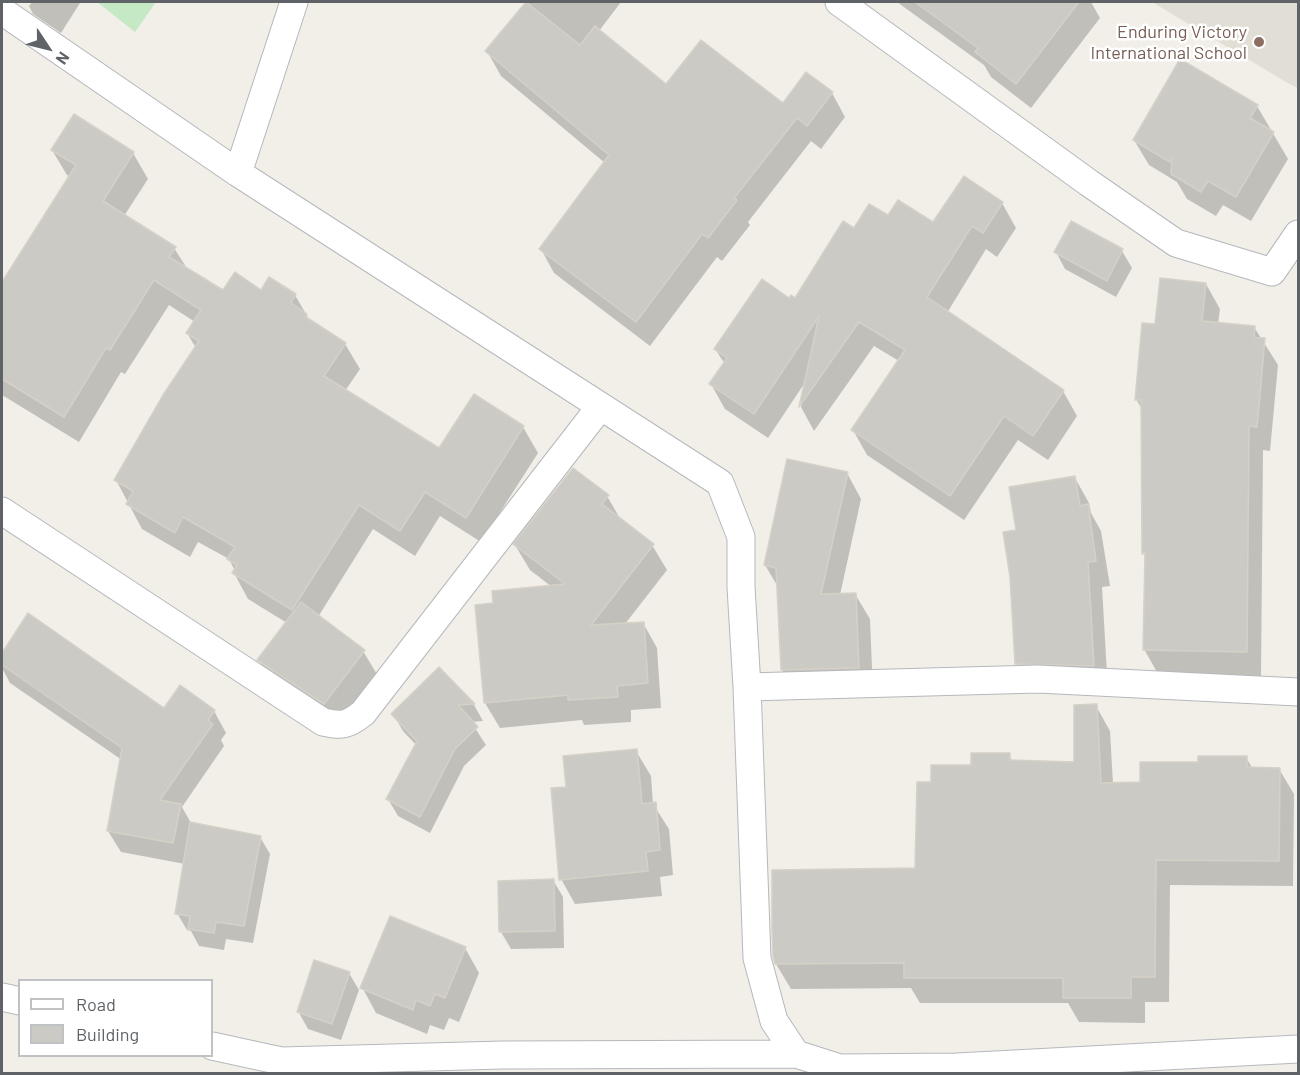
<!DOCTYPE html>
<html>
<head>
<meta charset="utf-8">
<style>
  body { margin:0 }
  #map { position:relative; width:1300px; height:1075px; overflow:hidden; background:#f1efe8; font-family:Barlow,sans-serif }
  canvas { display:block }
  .frame { position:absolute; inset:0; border:3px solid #5f6368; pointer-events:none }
  .legend { position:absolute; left:18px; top:979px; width:195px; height:78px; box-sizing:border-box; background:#fff; border:2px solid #bfc1c3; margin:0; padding:8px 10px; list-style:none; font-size:18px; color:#5f6368 }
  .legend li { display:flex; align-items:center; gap:12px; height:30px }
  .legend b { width:30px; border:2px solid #bfc1c3 }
  .north { position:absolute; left:18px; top:18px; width:60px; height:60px; -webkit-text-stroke:4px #fff; paint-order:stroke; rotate:125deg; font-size:16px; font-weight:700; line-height:24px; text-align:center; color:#5f6368 }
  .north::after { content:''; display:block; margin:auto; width:21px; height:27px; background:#5f6368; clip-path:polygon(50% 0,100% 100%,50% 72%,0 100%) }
</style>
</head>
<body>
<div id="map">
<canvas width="1300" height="1075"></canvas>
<div class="frame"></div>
<ul class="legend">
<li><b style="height:8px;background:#fff"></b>Road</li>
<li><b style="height:16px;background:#cccac5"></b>Building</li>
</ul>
<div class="north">N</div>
</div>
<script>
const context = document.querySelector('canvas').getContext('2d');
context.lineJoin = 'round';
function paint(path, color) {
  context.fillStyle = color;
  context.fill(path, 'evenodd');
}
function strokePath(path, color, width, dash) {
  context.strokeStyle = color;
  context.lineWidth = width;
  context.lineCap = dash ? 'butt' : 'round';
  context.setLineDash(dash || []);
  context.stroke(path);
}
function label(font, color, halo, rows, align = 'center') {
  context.font = font + ' Barlow,sans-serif';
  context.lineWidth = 5;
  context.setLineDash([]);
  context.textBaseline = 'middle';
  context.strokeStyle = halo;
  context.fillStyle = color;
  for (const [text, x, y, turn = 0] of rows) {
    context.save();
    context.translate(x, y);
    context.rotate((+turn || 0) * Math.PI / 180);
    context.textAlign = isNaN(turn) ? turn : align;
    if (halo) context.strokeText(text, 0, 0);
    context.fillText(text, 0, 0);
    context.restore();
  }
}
paint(new Path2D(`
  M1152,2H1298V88L1286,82Z`), '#e1ded6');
paint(new Path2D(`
  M97,2H156L135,32Z`), '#c5e8c5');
paint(new Path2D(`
  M32,2H79L80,3L61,33L33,14L29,6Z
  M528,2H621L599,31L666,86L783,105L832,93L845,117L821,149L811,141L748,222L750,225L722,261L717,257L650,346L554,273L541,249L605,163L501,76L487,51Z
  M897,2H1091L1100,18L1031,108L991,77L984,65Z
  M1257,106L1288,159L1251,221L1223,205L1216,216L1187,199L1177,182L1149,165L1134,140Z
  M52,150L133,153L148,179L124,216L174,248L188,270L223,292H261L295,295L310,321L345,344L360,369L345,391L439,450L474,396L523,427L538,453L481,542L440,516L415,556L373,529L318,617L363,651L378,676L339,728L273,685L259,660L287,623L248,599L234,573L235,571L229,559L198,542L190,557L142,529L116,480L196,348L187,333L195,322L169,305L125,374L121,372L79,442L2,395V285L70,177L67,175Z
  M1002,203L1016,228L997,257L986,249L947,313L1063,391L1077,416L1048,460L1018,440L964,520L867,455L853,430L899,361L874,346L814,431L801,407L806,381L768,438L725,409L711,384L725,364L715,349L789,300H796L855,230L888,217L934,224Z
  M1071,223L1122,251L1132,268L1116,297L1065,269L1056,252Z
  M1206,284L1220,309L1218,324L1254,327L1278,365L1270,451L1263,450L1261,676L1158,674L1144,649L1146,558L1144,553L1143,411L1136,399L1156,326Z
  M847,473L861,499L840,595L855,594L870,619L873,693L797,695L782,670L778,587L765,565Z
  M1075,478L1089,503L1091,513L1101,531L1110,586L1102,587L1108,691L1031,689L1017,663L1018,531Z
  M607,496L622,522L652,545L667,570L625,624L643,623L657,648L661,708L631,710V722L584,725L582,720L500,728L485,703L494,604L552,587L530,570L515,545Z
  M29,616L164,710L214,711L226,733L221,740L224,746L182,807L191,823L260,837L270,854L253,943L226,939L224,950L199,946L191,931L187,930L177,913L185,864L121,852L108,831L122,760L10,683L2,668V655Z
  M439,669L474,705L483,721L471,722L486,745L464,766L430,833L398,816L388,799L416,745L403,731L393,714Z
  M1096,706L1110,731L1113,784H1141L1199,764L1246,758L1253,769H1279L1294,794L1293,886L1170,885L1169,1002H1145V1023L1079,1022L1068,1003H920L911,988L791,989L776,964L916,870L932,784L973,767L1009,755L1013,762L1075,763Z
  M636,751L651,776L653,804L669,829L673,875L660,877L662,896L575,904L561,879L568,788Z
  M553,880L563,897L564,948L511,949L501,932Z
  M465,948L479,973L459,1022L449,1018L444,1030L430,1025L427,1034L376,1013L362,987Z
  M349,973L359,990L341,1040L308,1029L298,1011Z`), '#0003');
const building = new Path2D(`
  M526,2L580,45L595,26L666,84L701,40L783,103L806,72L833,92L807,126L797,118L734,198L737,200L708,238L702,234L636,322L539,249L609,155L485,51Z
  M915,2H1079L1016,84L975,52L978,48Z
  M1180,59L1258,105L1250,118L1274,132L1236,197L1208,181L1201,192L1171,174L1172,158L1170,162L1133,140Z
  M74,114L134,152L103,201L176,247L169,257L223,290L235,272L261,290L269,277L296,294L291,303L307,314L306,317L346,343L324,376L439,448L474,394L524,426L466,518L425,492L400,531L359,505L292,610L232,573L237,565L227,559L235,547L183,517L175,533L126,504L133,491L114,480L163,395L199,341L186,333L201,310L154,280L110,350L106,348L64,417L2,379V282L76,165L51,150Z
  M964,176L1003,202L983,233L972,226L927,297L1064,390L1033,436L1004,416L950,496L851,430L905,350L859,322L799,407L819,316L754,414L709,384L727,358L714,349L762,279L789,298L791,295L795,298L843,221L854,228L869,204L888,215L898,200L933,222Z
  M1071,221L1123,249L1107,281L1054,252Z
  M1160,278L1206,283L1202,321L1255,326L1254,338H1265L1257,427L1249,426L1247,652L1143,650L1145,553L1142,554L1141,400H1135L1142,323L1155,324Z
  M787,459L848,472L821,594L856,593L859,668L781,670L776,568L764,565Z
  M573,468L609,495L602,504L654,544L591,625L644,622L648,683L617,686L618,697L568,700V695L484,703L475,605L493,603L492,591L565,584L513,544Z
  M1075,476L1080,506L1088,504L1096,561L1088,562L1094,666L1015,664L1010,577L1003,532L1016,530L1009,487Z
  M301,602L365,650L324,704L257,660Z
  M28,613L164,708L180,685L215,710L208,720L213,724L160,800L181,804L173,843L107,831L122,748L2,665V653Z
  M439,667L475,704L458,705L478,727L455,749L420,817L386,799L417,741L391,714Z
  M1097,704L1101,783L1140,782V762H1198V756H1247V767L1280,768L1279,861L1156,860L1155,977H1131V998H1063V978H904V963L775,964L773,956L772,926V870L915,868L917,782H931V765H971V753H1010V760L1074,762V705Z
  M637,749L642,804L656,802L660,850L646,852L648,871L559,880L551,788L566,787L563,756Z
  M190,822L261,836L244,926L216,922L214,933L188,929L190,916L175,914Z
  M554,879L555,931L499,932L498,881Z
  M390,916L466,947L445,998L435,994L430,1006L416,1000L413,1010L360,988Z
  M314,960L350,972L332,1024L297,1012Z`);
paint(building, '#cccac5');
strokePath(building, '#d6d1c6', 1.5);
const minor = new Path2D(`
  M839,2L1089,183L1176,243L1272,272L1298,234
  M2,11L238,173L720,483L741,537V587L747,687L757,958L774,1021L796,1054
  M238,173L294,2
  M2,511L323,722C341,726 347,726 363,713L600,407
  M747,687L1038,679L1298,692
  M2,997L20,1001
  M212,1046L281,1061L503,1055L796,1054L840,1068L957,1067L1298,1049`);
strokePath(minor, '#b5b8bc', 29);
strokePath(minor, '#fff', 27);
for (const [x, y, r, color] of [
  [1259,42,6,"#8d6e63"]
]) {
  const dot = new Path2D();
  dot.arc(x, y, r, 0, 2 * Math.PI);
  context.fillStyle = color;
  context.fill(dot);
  strokePath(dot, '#fff', 2);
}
label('18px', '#785e54', '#fff', [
  ["Enduring Victory",1247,32],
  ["International School",1247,53]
], 'right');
</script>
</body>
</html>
